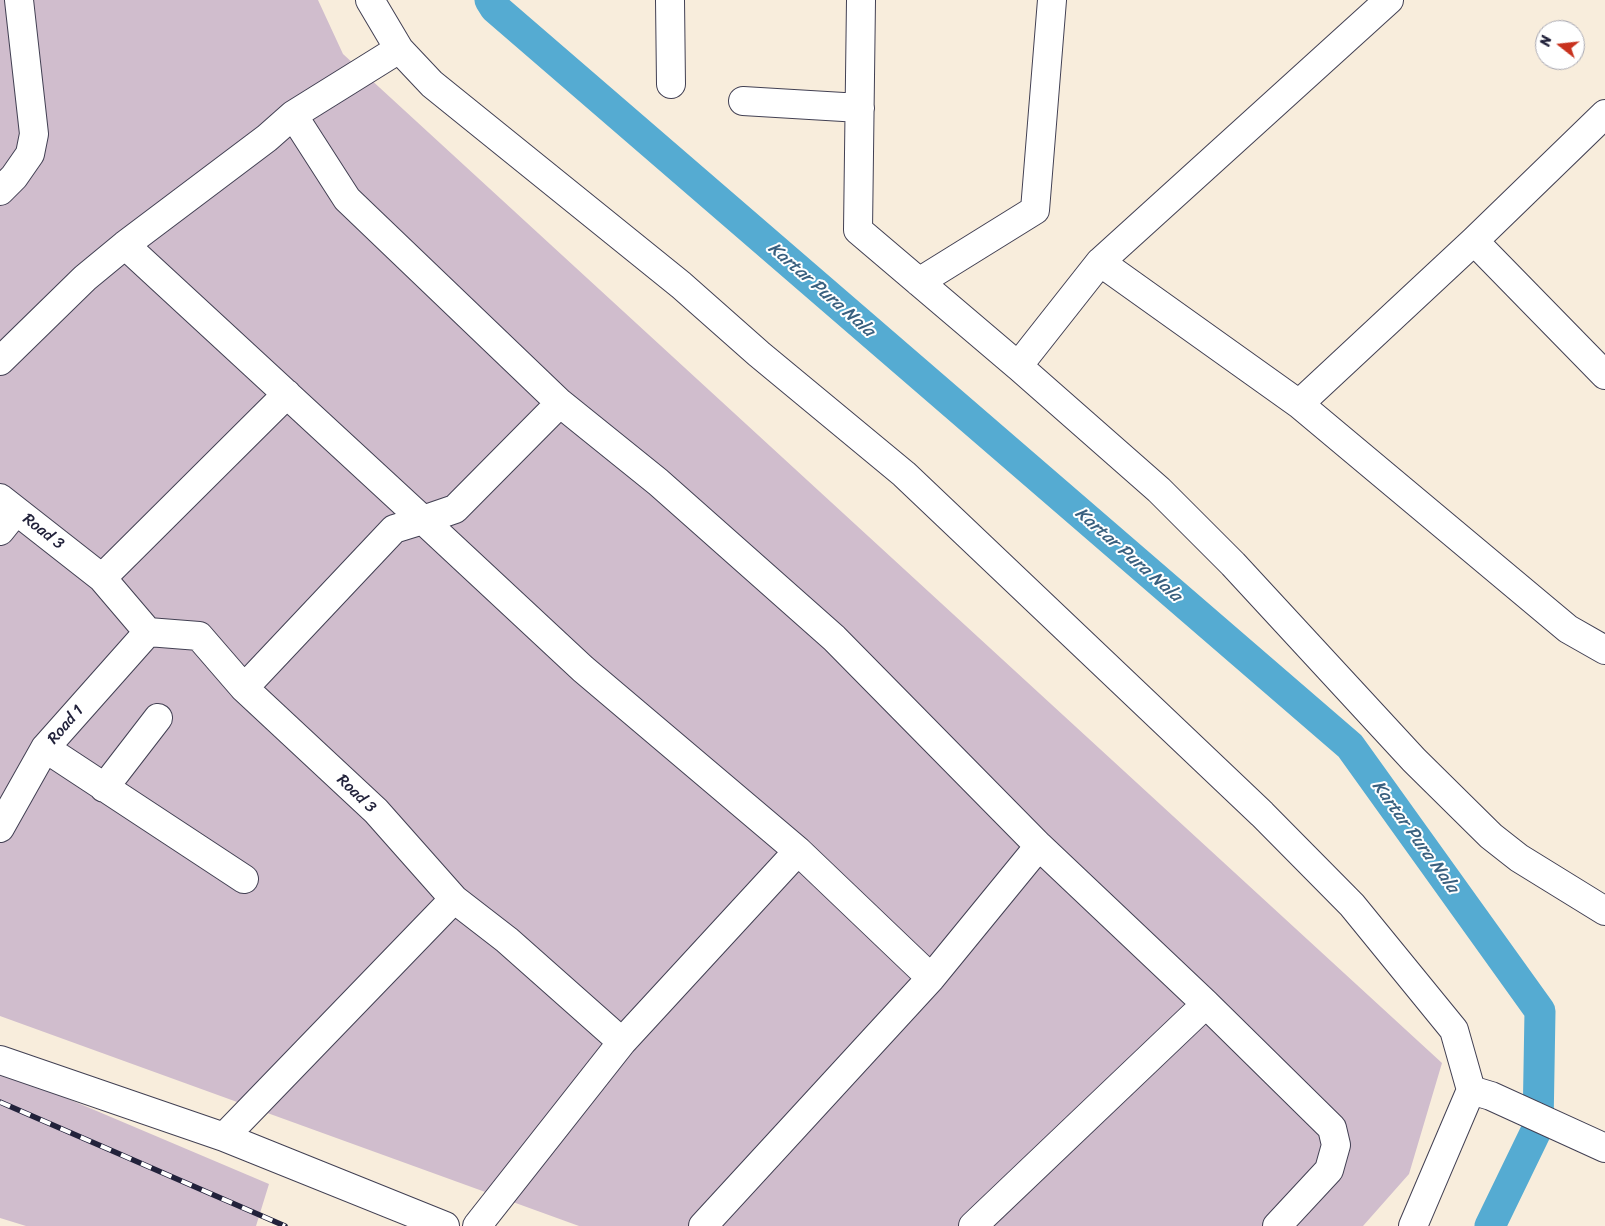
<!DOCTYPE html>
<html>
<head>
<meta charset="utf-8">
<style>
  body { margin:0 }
  #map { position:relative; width:1605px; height:1226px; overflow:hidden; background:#f8eddc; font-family:Sriracha,sans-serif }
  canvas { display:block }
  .north { position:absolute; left:1535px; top:20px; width:50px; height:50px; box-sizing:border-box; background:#fff; border:1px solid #a7a7b1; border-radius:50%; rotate:286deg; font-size:14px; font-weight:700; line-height:20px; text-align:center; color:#22223b }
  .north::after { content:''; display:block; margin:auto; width:18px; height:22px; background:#c8321e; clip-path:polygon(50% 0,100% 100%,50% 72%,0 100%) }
</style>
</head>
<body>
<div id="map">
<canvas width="1605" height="1226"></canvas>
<div class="north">N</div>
</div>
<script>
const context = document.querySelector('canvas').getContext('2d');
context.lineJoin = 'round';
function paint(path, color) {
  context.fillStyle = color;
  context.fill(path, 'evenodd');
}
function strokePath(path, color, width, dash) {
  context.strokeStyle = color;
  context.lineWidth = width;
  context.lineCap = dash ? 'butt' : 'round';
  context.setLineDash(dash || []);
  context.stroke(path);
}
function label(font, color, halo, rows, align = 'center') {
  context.font = font + ' Sriracha,sans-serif';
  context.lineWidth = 4;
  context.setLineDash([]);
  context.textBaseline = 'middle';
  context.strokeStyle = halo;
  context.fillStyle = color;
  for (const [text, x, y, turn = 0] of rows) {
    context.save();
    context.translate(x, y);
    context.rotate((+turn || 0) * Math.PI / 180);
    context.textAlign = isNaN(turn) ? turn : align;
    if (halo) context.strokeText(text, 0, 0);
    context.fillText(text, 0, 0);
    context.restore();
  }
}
paint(new Path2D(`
  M0,0H318L343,54L1442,1063L1409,1174L1363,1226H579L0,1016Z
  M0,1070L269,1184L256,1226H26L0,1218Z`), '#d0bdcd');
strokePath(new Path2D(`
  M490,0L495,8L1350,746L1540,1011L1538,1127L1490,1226`), '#55abd2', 31);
const minor = new Path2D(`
  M370,0L399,49L432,84L681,285L759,354L904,474L1262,814L1352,905L1454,1030L1471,1090L1413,1226
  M670,0L671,84
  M861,0L858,230L1018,366L1100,262
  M1389,0L1100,262L1299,404L1568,629L1605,650
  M743,101L860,108
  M293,115L347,199L560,403L455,509L423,520L583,669L798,851L622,1042
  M0,191L14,177L30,154L34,134L19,0
  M1474,241L1605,375
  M125,245L423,520L394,529L244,688
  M919,282L1035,210L1052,0
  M0,361L85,278L125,245L267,138L293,115L399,49
  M1018,366L1159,490L1233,564L1414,760L1491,836L1519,858L1605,911
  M560,403L658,482L834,638L1039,846L1206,1004L973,1226
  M1299,404L1474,241L1605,114
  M0,498L102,578L148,632L199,636L244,688L376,811L454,899L224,1137
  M0,531L16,511
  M102,578L287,394
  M45,748L244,879
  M104,788L158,718
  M0,828L45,748L148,632
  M798,851L931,978
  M454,899L507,940L622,1042L477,1226
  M1206,1004L1332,1128L1336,1145L1329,1170L1277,1226
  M0,1060L224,1137L445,1226
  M1471,1090L1491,1096L1605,1148
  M703,1226L931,978L1039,846`);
strokePath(minor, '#424053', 30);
strokePath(minor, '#fff', 28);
const rail = new Path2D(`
  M0,1102L285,1226`);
strokePath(rail, '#22223b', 5.5);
strokePath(rail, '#fff', 4, [11]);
label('16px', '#22223b', '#fff', [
  ["Road 3",43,532,38],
  ["Road 1",66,725,-49],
  ["Road 3",356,794,44]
]);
label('italic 18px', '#39607f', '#fff', [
  ["Kartar Pura Nala",821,290,41],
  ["Kartar Pura Nala",1128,555,41],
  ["Kartar Pura Nala",1415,837,54]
]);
</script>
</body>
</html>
